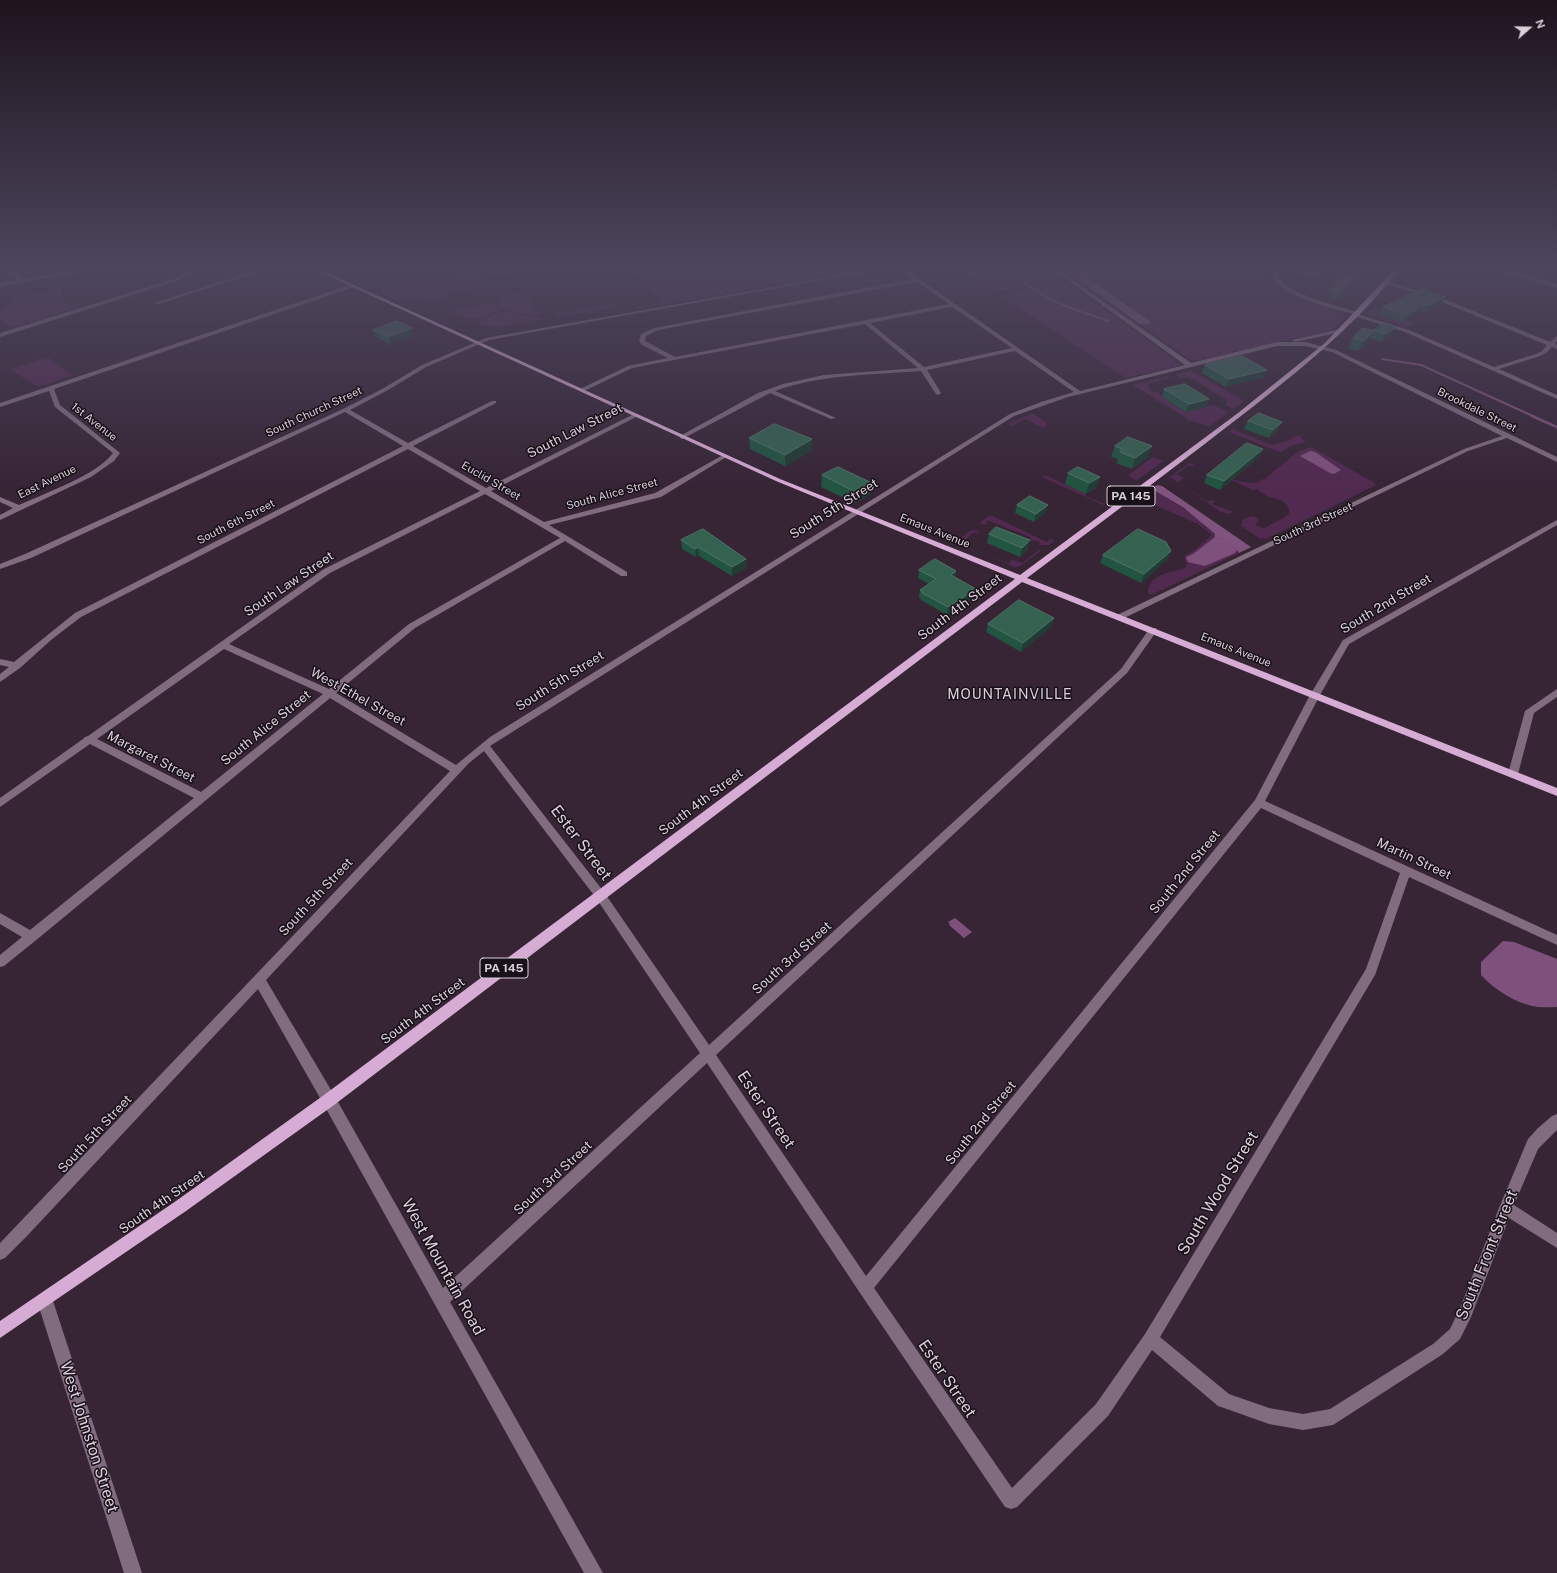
<!DOCTYPE html>
<html>
<head>
<meta charset="utf-8">
<style>
  body { margin:0 }
  #map { position:relative; width:1557px; height:1573px; overflow:hidden; background:#372536; font-family:"Public Sans",sans-serif }
  canvas { display:block }
  .north { position:absolute; left:1509px; top:8px; width:40px; height:40px; -webkit-text-stroke:3px #191119; paint-order:stroke; rotate:70deg; font-size:11px; font-weight:700; line-height:16px; text-align:center; color:#dbcfda }
  .north::after { content:''; display:block; margin:auto; width:14px; height:18px; background:#dbcfda; clip-path:polygon(50% 0,100% 100%,50% 72%,0 100%) }
</style>
</head>
<body>
<div id="map">
<canvas width="1557" height="1573"></canvas>
<div class="north">N</div>
</div>
<script>
const context = document.querySelector('canvas').getContext('2d');
context.lineJoin = 'round';
function paint(path, color) {
  context.fillStyle = color;
  context.fill(path, 'evenodd');
}
function strokePath(path, color, width, dash) {
  context.strokeStyle = color;
  context.lineWidth = width;
  context.lineCap = dash ? 'butt' : 'round';
  context.setLineDash(dash || []);
  context.stroke(path);
}
function label(font, color, halo, rows, align = 'center') {
  context.font = font + ' "Public Sans",sans-serif';
  context.lineWidth = 3;
  context.setLineDash([]);
  context.textBaseline = 'middle';
  context.strokeStyle = halo;
  context.fillStyle = color;
  for (const [text, x, y, turn = 0] of rows) {
    context.save();
    context.translate(x, y);
    context.rotate((+turn || 0) * Math.PI / 180);
    context.textAlign = isNaN(turn) ? turn : align;
    if (halo) context.strokeText(text, 0, 0);
    context.fillText(text, 0, 0);
    context.restore();
  }
}
paint(new Path2D(`
  M517,269H560L531,274L529,271L480,277L482,282L480,283L481,284H484L485,287L449,293L447,294L446,297L441,300L430,302L417,297L396,300L380,293L399,287Z
  M633,269H845L852,271L632,310L635,307L656,303L655,301L661,300Z
  M956,269H1009L1034,288L1066,281L1182,365L1126,378L1001,297V295L1029,289V287L1026,286L998,292L968,272H961Z
  M1015,269H1049L1060,277L1032,282Z
  M1093,269H1249L1276,285L1301,298L1347,314L1334,328L1325,332L1278,342L1195,361L1188,358L1065,273Z
  M62,288V299L79,307L12,328L0,320V312L10,306L12,297Z
  M524,291L538,314L533,315L507,311L506,309L501,308L497,300L505,299L503,295Z
  M492,303L495,304L498,309L495,310V312C473,321 471,320 449,311Z
  M614,303L616,305L611,308L559,317L553,314Z
  M1374,308L1383,311L1376,315L1400,321L1406,320L1412,322L1418,318L1420,319L1408,327L1368,315Z
  M506,312L542,318L543,319L497,327L479,324L481,322L480,320L497,313Z
  M47,357L73,375L38,387L10,369Z
  M1191,371L1244,401L1234,409L1226,405L1228,403L1226,402L1228,401L1189,377L1181,378L1175,374Z
  M1168,376L1174,380L1170,378L1147,384L1150,387L1147,388L1153,393L1157,392L1162,396V397L1186,412L1213,405L1229,412L1210,426L1186,420L1188,419L1133,385Z
  M1033,413L1048,424L1043,428L1026,419L1011,426L1008,424Z
  M1234,428H1236L1235,430L1271,445L1284,442L1299,435L1305,442L1291,446L1283,451L1280,452L1229,432Z
  M1311,447L1373,482L1376,485L1266,539L1259,538L1240,525H1242V520C1249,517 1252,514 1259,520L1255,525L1264,529C1272,522 1281,521 1289,514V509C1282,495 1273,501 1262,493C1260,492 1259,490 1257,489L1253,490L1216,473C1231,479 1244,485 1260,482L1259,480L1265,479L1297,452Z
  M1153,457L1163,461L1136,481L1128,475Z
  M1189,463L1195,465L1191,466L1189,465L1177,474L1184,478L1178,482L1206,501L1213,500L1215,501L1212,504L1234,512L1229,514L1221,512L1170,477Z
  M1045,475L1086,494L1085,496L1105,504L1103,505L1042,477Z
  M1152,489L1197,517L1205,527L1235,547L1239,553L1151,595L1148,593C1149,573 1171,573 1185,568L1187,564L1184,556L1195,550L1212,535L1198,524L1144,500L1142,496Z
  M990,515L1047,542L1050,539L1055,540L1049,545H1039L1040,542L1034,540L1031,542L1030,537L987,520L986,525L979,523Z
  M975,530L980,532L972,533L963,542L966,548L1007,563H1011L1010,559L1022,563L1039,550H1042L1020,566L1015,567L960,545L957,542L970,531Z`), '#512a50');
paint(new Path2D(`
  M1093,269H1126L1087,274L1086,277L1151,322L1148,324H1140L1068,272Z
  M1157,485L1162,486L1251,547L1239,553C1234,545 1224,538 1215,537V534L1184,508L1152,489Z`), '#7f537e');
paint(new Path2D(`
  M1310,451L1315,452L1341,470L1334,474L1330,473L1300,456Z
  M1215,537C1223,538 1233,543 1237,550L1235,553L1205,566L1188,562L1186,557L1193,554Z
  M955,918L972,932L964,938L949,925L950,924L948,922Z
  M1503,941L1514,942L1557,959V1007C1549,1007 1540,1008 1532,1006C1514,1002 1494,989 1481,975V962Z`), '#7e517c');
strokePath(new Path2D(`
  M1006,269L1046,297L1073,309L1108,321
  M1382,359L1421,365L1535,417`), '#7e517c', 2);
strokePath(new Path2D(`
  M1532,416L1557,427`), '#7e517c', 2.5);
paint(new Path2D(`
  M11,269H16L23,279L83,269H93L0,287V283L18,280Z
  M189,269H194L185,277L171,283L0,337V333L167,281L181,275Z
  M260,269H267L159,304L154,303Z
  M874,269H884L489,340L426,367L388,390L350,410L408,443L492,401H496V403L413,446L486,488L634,414H638V416L491,491L544,522L655,493L723,455L728,456L661,497L549,525L627,572V576H621L565,541L415,628L336,693L456,765L490,737L1010,414L1041,402L1074,392L1015,351L927,370L941,393L938,395L936,394L921,371C873,375 821,374 775,391L836,418L831,419L770,393L682,439L680,438V436L758,393L783,384L824,375L918,368L865,324L632,368L584,391H580V389L628,366L668,358L642,345L639,341L641,334L654,328L913,279L900,269H905L1080,391L1185,365L1052,269H1057L1191,363L1277,342H1305L1336,350L1557,457V462L1507,438L1468,451L1120,620L1116,617L1117,615L1464,449L1502,436L1332,352L1305,346H1277L1068,397L1014,416L490,746L604,892L709,1045L1121,669L1150,628H1156L1157,630L1156,632L1127,673L716,1055L866,1276L1255,800L1310,695L1343,640L1557,520V525L1349,644L1320,695L1265,801L1557,935V945L1409,877L1375,975L1160,1337L1229,1394L1269,1408L1303,1414L1330,1409L1433,1344L1450,1329L1460,1308L1499,1208L1528,1139L1538,1128L1552,1116L1557,1114V1130L1538,1149L1514,1205L1557,1233V1248L1509,1218L1471,1317L1460,1339L1443,1354L1333,1425L1303,1430L1269,1424L1224,1408L1218,1406L1152,1350L1108,1416L1017,1507L1011,1509L1005,1507L860,1293L707,1063L450,1302L603,1573H584L324,1105L258,989L27,1236L5,1258L0,1260V1243L450,771L330,698L35,941L4,966L0,967V955L22,937L0,924V913L30,930L194,798L90,744L0,807V798L83,739L85,737L88,736L324,569L480,491L408,449L81,617L51,640L20,668L0,682V674L9,667L0,665V659L14,662L75,613L403,446L345,412L31,558L0,569V564L25,554L343,409L384,388L422,365L486,338ZM917,282L949,304L675,357L645,341L646,336L658,330ZM952,307L1012,348L924,367L870,323ZM485,494L560,538L409,624L329,689L229,644L330,573ZM224,649L323,694L201,792L97,739ZM484,751L596,898L700,1053L443,1288L334,1095L266,980L469,763ZM1261,808L1400,873L1366,969L1145,1334L1096,1404L1012,1488L874,1288Z
  M1274,269H1278L1277,277C1290,295 1339,306 1360,313V315L1409,330L1494,367L1536,354L1542,351L1547,345L1430,297L1384,283V281L1434,295L1550,342L1557,336V341L1555,344L1557,345V349L1552,347L1546,353L1540,356L1499,369L1557,395V399L1405,332L1354,316V314C1329,307 1289,299 1272,278Z
  M1492,269H1500L1557,284V288Z
  M352,284L355,286L354,287L54,389L60,405L120,453L114,461L91,477L0,520V515L13,508L0,502V497L19,505C45,493 97,475 113,453L55,407L49,391L0,407V403Z
  M1340,329L1343,331L1342,332L1295,342L1292,340Z
  M1557,689V697L1534,713L1518,774L1516,777H1510L1508,774L1525,711Z
  M45,1293L50,1296L53,1301L142,1573H124L37,1301L40,1296Z`), '#816c7f');
paint(new Path2D(`
  M313,269H319L780,479L1020,575L1238,413L1325,343L1395,269H1400C1346,337 1275,390 1206,443C1147,488 1087,533 1027,578L1557,788V796L1022,582L334,1105L186,1211L0,1338V1321L176,1201L324,1095L1015,579L776,481Z`), '#d7acd4');
paint(new Path2D(`
  M1294,269H1328L1317,278L1292,272Z
  M1354,278L1351,284L1336,300L1326,297L1329,290Z
  M1430,292L1441,305L1425,312L1421,311L1402,322L1379,315L1383,307Z
  M1396,327L1392,334L1381,342L1370,338L1369,341L1358,351L1348,348L1353,338L1373,331Z
  M373,330L414,336L391,345L376,337Z
  M1205,365L1264,377L1226,387L1202,373Z
  M1164,389L1206,407L1186,412L1162,397Z
  M1248,421L1278,430L1269,438L1244,429Z
  M749,438L812,450L785,466L750,449Z
  M1115,446H1152L1148,457L1132,469L1116,463L1118,459L1111,457Z
  M1263,449L1259,457L1220,490L1204,483L1207,475Z
  M1068,473L1100,477L1096,488L1086,494L1065,484Z
  M822,475L871,494L855,503L821,487Z
  M1017,505L1045,513L1034,522L1015,513Z
  M989,534L1028,549L1020,557L987,543Z
  M681,540L747,567L732,576L699,556L696,557L682,549Z
  M1171,551L1167,560L1141,583L1100,563L1103,555Z
  M919,570L956,571L955,577L974,597L947,615L921,600V599L919,597L920,590L929,584L918,578Z
  M1054,618L1051,627L1021,652L986,632L988,624Z`), '#215441');
paint(new Path2D(`
  M1323,269H1328L1317,278L1321,271Z
  M1354,278L1351,284L1336,300L1339,293Z
  M1445,297L1441,305L1425,312L1429,305Z
  M1425,304L1421,311L1402,322L1406,315Z
  M1396,327L1392,334L1381,342L1385,334Z
  M412,328L414,336L391,345L388,337Z
  M1374,331L1369,341L1358,351L1363,341Z
  M1267,370L1264,377L1226,387L1229,379Z
  M1209,399L1206,407L1186,412L1189,404Z
  M1282,422L1278,430L1269,438L1273,430Z
  M812,439V450L785,466V455Z
  M1152,446L1148,457L1132,469L1135,458Z
  M1263,449L1259,457L1220,490L1224,481Z
  M1100,477L1096,488L1086,494L1089,483Z
  M872,483L871,494L855,503V492Z
  M1048,505L1045,513L1034,522L1036,514Z
  M1030,540L1028,549L1020,557L1022,548Z
  M698,547L699,556L696,557L695,549Z
  M1171,551L1167,560L1141,583L1144,574Z
  M746,559L747,567L732,576V567Z
  M956,571L955,578L951,575Z
  M976,589L974,597L947,615L948,607Z
  M1054,618L1051,627L1021,652L1023,643Z`), '#213c35');
const building = new Path2D(`
  M1314,269H1323L1321,271Z
  M1343,276L1354,278L1339,293L1329,290Z
  M1424,288L1431,291L1430,292L1445,297L1429,305L1425,304L1406,315L1383,307Z
  M397,321L412,328L388,337L373,330Z
  M1385,323L1396,327L1385,334L1374,330Z
  M1363,328L1374,331L1363,341L1353,338Z
  M1242,356L1267,370L1229,379L1205,365Z
  M1185,384L1209,399L1189,404L1164,389Z
  M1259,413L1282,422L1273,430L1248,421Z
  M775,424L812,439L785,455L749,438L772,425Z
  M1128,437L1152,446L1135,458L1120,452L1122,449L1115,446Z
  M1247,443L1263,449L1224,481L1207,475Z
  M838,467L872,483L855,492L822,475Z
  M1078,467L1100,477L1089,483L1068,473Z
  M1030,496L1048,505L1036,514L1017,505Z
  M996,527L1030,540L1022,548L989,534Z
  M703,529L746,559L732,567L698,547L695,549L681,540Z
  M1138,529L1166,542L1171,551L1144,574L1103,555Z
  M935,559L956,571L951,575L976,589L948,607L922,593L924,592L920,590L936,579L919,570Z
  M1019,600L1054,618L1023,643L988,624Z`);
paint(building, '#356151');
strokePath(building, '#4f7366', 1);
const sky = context.createLinearGradient(0, 0, 0, 489);
sky.addColorStop(0, '#1e141e');
sky.addColorStop(0.55, '#4d465d');
sky.addColorStop(1, '#4d465d00');
context.fillStyle = sky;
context.fillRect(0, 0, 1557, 489);
label('11px', '#dbcfda', '#191119', [
  ["Brookdale Street",1477,410,26],
  ["South Church Street",314,412,-25],
  ["1st Avenue",94,422,38],
  ["Euclid Street",491,481,30],
  ["East Avenue",47,482,-26],
  ["South Alice Street",612,494,-15],
  ["South 6th Street",236,522,-27],
  ["South 3rd Street",1313,524,-25],
  ["Emaus Avenue",935,531,22],
  ["Emaus Avenue",1236,650,22]
]);
for (const [x, y, w] of [
  [1131,496,48],
  [504,968,48]
]) {
  const box = new Path2D();
  box.roundRect(x - w / 2, y - 10, w, 20, 3);
  context.fillStyle = '#191119';
  context.fill(box);
  strokePath(box, '#dbcfda', 1);
}
label('bold 12px', '#dbcfda', null, [
  ["PA 145",1131,496],
  ["PA 145",504,968]
]);
label('13px', '#dbcfda', '#191119', [
  ["South Law Street",575,431,-27],
  ["South 5th Street",834,509,-32],
  ["South Law Street",289,584,-34],
  ["South 2nd Street",1386,604,-31],
  ["South 4th Street",960,607,-37],
  ["South 5th Street",560,681,-32],
  ["West Ethel Street",358,697,29],
  ["South Alice Street",266,728,-39],
  ["Margaret Street",151,757,27],
  ["South 4th Street",701,802,-37],
  ["Martin Street",1414,859,25],
  ["South 2nd Street",1185,872,-51],
  ["South 5th Street",316,897,-47],
  ["South 3rd Street",792,958,-42],
  ["South 4th Street",423,1011,-37],
  ["South 2nd Street",981,1123,-51],
  ["South 5th Street",95,1134,-47],
  ["South 3rd Street",553,1178,-43],
  ["South 4th Street",162,1202,-35]
]);
context.letterSpacing = '1px';
label('14px', '#dbcfda', '#191119', [
  ["MOUNTAINVILLE",1010,695]
]);
context.letterSpacing = '0px';
label('16px', '#dbcfda', '#191119', [
  ["Ester Street",581,843,53],
  ["Ester Street",766,1110,56],
  ["South Wood Street",1218,1193,-59],
  ["South Front Street",1487,1255,-68],
  ["West Mountain Road",443,1267,61],
  ["Ester Street",947,1379,56],
  ["West Johnston Street",89,1437,72]
]);
</script>
</body>
</html>
